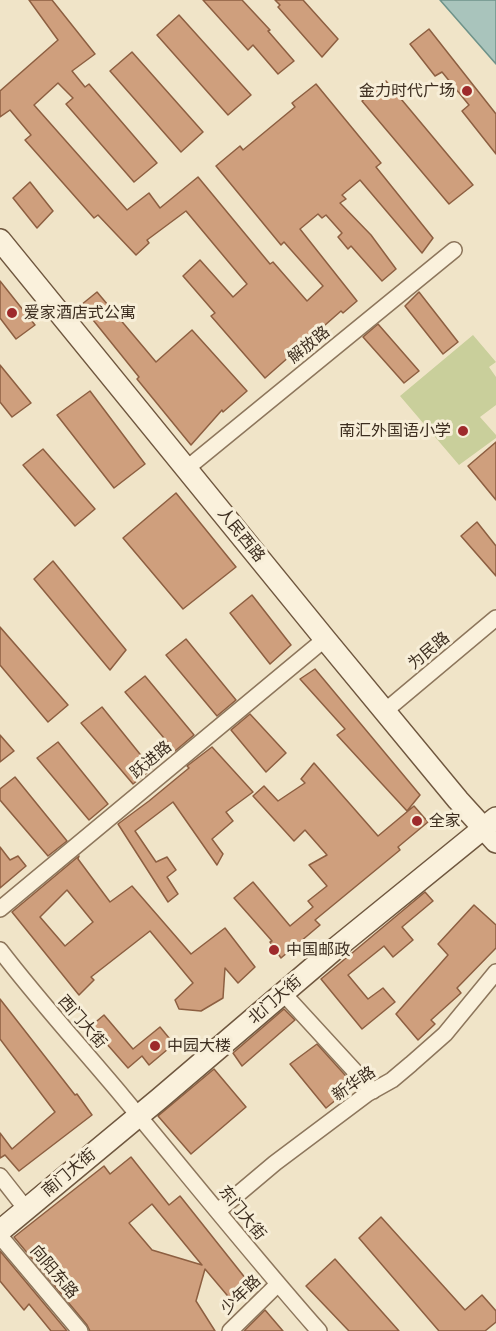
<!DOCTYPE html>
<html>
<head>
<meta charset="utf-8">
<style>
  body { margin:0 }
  canvas { display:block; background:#f0e4c8 }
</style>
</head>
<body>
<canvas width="496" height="1331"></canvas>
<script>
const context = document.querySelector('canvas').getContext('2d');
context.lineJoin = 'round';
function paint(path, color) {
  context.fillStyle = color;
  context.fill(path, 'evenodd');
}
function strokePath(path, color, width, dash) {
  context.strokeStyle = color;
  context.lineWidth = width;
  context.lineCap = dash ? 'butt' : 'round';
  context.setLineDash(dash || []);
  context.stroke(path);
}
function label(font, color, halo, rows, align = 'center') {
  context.font = font + ' Literata,"Noto Sans SC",serif';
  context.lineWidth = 6;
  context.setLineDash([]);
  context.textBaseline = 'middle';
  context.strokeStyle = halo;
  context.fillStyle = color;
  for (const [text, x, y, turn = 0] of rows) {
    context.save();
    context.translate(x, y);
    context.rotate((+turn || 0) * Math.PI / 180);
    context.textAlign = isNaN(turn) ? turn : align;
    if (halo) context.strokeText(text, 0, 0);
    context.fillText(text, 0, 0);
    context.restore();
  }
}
paint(new Path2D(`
  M473,335L496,362L489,367L496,377V405L480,417L496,435V438L459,465L400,396Z`), '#c9cf9b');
const water = new Path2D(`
  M440,0H496V64Z`);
paint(water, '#a9c4bc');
strokePath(water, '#6f938a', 1.5);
const building = new Path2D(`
  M29,0H52L95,54L72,71L85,87L89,84L157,163L134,182L66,104L73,98L58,83L34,105L127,210L149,193L160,208L198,177L270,264L273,262L307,301L323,286L284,242L281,245L216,166L240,146L243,150L295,107L292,103L316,84L381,163L376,167L433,238L422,253L360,180L342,195L346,199L340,203L371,235L396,269L382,281L351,246L348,249L338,237L342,233L326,215L322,218L318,214L300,229L357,301L343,313L341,311L265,378L211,316L215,313L183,276L200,260L233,297L247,284L186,211L147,240L149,243L136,255L98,215L94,218L25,140L31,135L10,110L0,117V91L58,40Z
  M203,0H242L270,30L268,31L294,61L278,74L253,45L248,50Z
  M275,0H303L338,39L322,57L278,7L280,5Z
  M179,15L251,95L228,115L157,35Z
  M429,29L496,114V154L462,111L469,105L442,72L435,76L410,44Z
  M132,52L203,132L181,152L110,71Z
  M386,81L473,185L449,204L362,101Z
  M30,182L53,211L37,228L13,198Z
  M0,281L35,325L16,339L0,318Z
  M97,292L156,362L192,330L247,391L223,412L222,410L191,445L137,379L139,377L81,305Z
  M419,292L458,342L443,354L405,306Z
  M378,324L419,371L404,383L363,337Z
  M0,365L31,403L12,417L0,402Z
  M90,391L145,464L114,488L57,415Z
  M496,442V500L468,466Z
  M43,449L95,509L75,526L23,465Z
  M176,493L236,567L183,609L123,538Z
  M477,522L496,546V576L461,536Z
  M53,561L126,650L110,670L34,579Z
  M252,595L291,645L270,664L230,613Z
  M0,627L68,705L48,722L0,665Z
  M186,639L236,700L217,716L166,655Z
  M315,669L420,795L407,811L337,735L345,729L300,679Z
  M145,676L194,735L175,751L125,692Z
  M102,707L152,769L133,784L81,723Z
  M250,714L286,753L266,772L231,730Z
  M0,735L14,751L0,762Z
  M58,742L108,804L89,820L37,758Z
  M212,747L253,792L226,812L233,821L212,839L223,854L217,865L173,802L135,831L156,862L167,857L176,870L167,877L178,894L168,902L118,824L149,801L189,768L187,766Z
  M314,763L378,836L414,806L428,822L398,847L400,850L315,920L320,925L281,958L270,942L272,941L234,898L253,882L290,926L313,907L308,901L327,886L309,865L327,855L305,830L294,841L253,796L264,786L278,801L305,783L301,779Z
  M15,777L67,841L48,856L0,800V789Z
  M0,847L10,860L18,856L26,866L0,888Z
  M79,856L78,859L110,902L132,886L191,954L225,928L255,967L238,983L225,968L223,998L201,1011L179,1009L175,1000L193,983L150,931L91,977L94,980L79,995L12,912ZM67,890L93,922L65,946L40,917Z
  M425,892L433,901L402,927L413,940L393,957L384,946L348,975L368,999L383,988L395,1002L362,1029L321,979Z
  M474,905L496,925V948L457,988L461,993L431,1020L435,1024L418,1040L396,1014L448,955L438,944Z
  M0,999L75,1095L77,1094L92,1115L19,1171L5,1155L0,1158V1133L12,1149L55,1112L0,1039Z
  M284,1009L295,1020L242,1066L233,1053Z
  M104,1015L133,1049L160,1027L174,1044L149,1065L142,1056L128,1068L91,1026Z
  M317,1044L354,1085L326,1108L290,1064Z
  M214,1069L246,1107L191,1154L158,1116Z
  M131,1157L169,1205L180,1196L250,1284L232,1301L205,1269L196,1301L215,1331H90L87,1325L14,1237L104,1166L110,1174ZM152,1204L197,1259L202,1265L152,1250L129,1223Z
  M381,1217L465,1310L482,1295L496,1311V1322L485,1331H439L359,1238Z
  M0,1251L67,1331H51L29,1304L24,1310L0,1281Z
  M335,1259L399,1331H349L306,1286Z
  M265,1310L283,1331H244Z`);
paint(building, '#cf9f7d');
strokePath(building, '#8d5f41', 1.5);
const street = new Path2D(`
  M186,469L454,250
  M385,711L496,618
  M0,909L325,639
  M0,950C39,1001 82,1048 123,1097C188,1175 252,1255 319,1331
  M283,993L373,1091
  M0,1176L26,1209
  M218,1211L275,1163L367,1094L392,1080L411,1064L445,1034L496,972
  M0,1236L80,1331
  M230,1331L278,1284`);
const secondary = new Path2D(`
  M0,240L325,639L458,800L496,842
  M0,1231L159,1099L336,948L496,818`);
strokePath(street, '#8d765c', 18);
strokePath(secondary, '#6f573f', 24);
strokePath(street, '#faf1dc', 15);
strokePath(secondary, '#faf1dc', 21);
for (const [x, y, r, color] of [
  [467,91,6,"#9e2a2b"],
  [12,313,6,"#9e2a2b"],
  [463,431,6,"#9e2a2b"],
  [417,821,6,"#9e2a2b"],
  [274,950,6,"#9e2a2b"],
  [155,1046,6,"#9e2a2b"]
]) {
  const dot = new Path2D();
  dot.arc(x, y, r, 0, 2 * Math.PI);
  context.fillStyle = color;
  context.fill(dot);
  strokePath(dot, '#f7eed8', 2);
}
label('16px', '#3d2e20', '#f7eed8', [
  ["金力时代广场",455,91,"right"],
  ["爱家酒店式公寓",24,313],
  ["南汇外国语小学",451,431,"right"],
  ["全家",429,821],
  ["中国邮政",286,950],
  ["中园大楼",167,1046]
], 'left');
label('16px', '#3d2e20', '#f7eed8', [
  ["解放路",309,345,-39],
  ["人民西路",241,535,51],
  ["为民路",429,651,-40],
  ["跃进路",151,760,-40],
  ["北门大街",275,1000,-41],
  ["西门大街",82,1022,49],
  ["新华路",354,1084,-34],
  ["南门大街",69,1173,-40],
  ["东门大街",242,1213,51],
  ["向阳东路",54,1272,50],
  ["少年路",241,1295,-44]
]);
</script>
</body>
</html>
